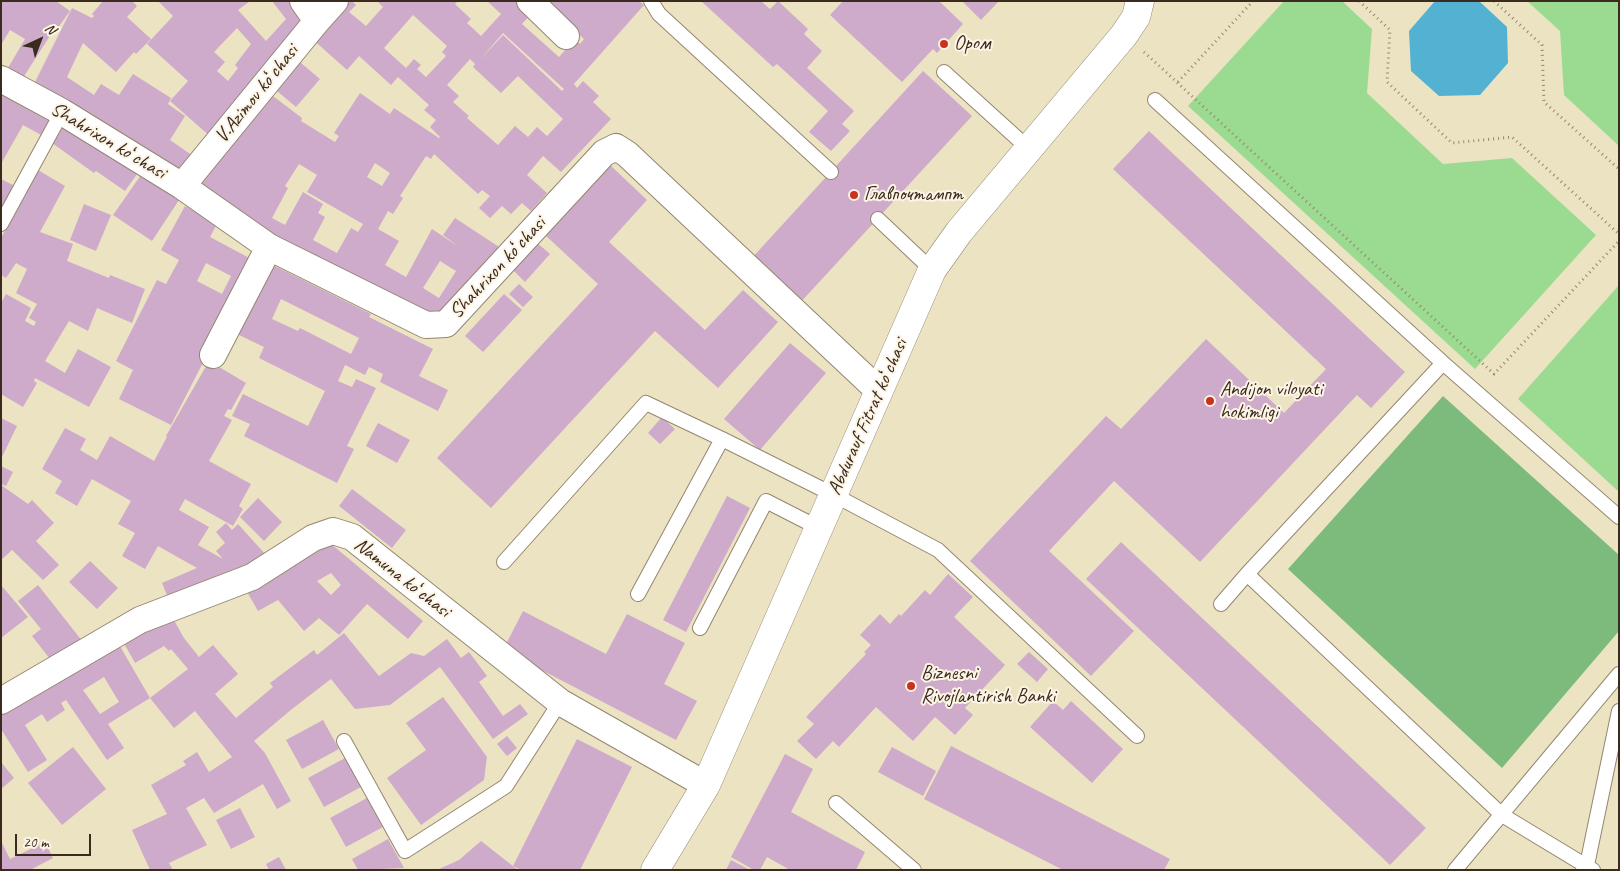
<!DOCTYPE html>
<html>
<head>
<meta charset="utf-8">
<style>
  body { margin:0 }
  #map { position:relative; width:1620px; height:871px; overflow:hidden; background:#ece3c2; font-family:Caveat,sans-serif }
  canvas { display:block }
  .frame { position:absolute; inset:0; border:2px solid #3b2a1e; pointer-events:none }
  .north { position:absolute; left:15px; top:15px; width:50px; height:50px; -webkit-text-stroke:4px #fcf5e5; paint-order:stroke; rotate:43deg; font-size:14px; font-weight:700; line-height:20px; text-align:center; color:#3b2a1e }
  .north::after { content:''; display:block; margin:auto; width:18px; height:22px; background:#3b2a1e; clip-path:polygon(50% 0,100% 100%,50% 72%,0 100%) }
  .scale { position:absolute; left:15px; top:834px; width:76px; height:22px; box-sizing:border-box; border:2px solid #3b2a1e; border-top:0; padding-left:6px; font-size:15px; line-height:18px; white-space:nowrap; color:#3b2a1e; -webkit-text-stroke:4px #fcf5e5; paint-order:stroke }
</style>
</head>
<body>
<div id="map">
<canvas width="1620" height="871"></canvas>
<div class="frame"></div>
<div class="north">N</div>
<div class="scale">20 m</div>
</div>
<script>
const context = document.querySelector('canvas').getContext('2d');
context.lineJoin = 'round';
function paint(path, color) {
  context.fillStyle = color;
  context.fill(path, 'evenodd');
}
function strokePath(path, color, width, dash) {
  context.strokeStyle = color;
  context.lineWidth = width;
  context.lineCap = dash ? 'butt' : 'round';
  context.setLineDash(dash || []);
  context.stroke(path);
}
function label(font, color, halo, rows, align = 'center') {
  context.font = font + ' Caveat,sans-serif';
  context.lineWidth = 4;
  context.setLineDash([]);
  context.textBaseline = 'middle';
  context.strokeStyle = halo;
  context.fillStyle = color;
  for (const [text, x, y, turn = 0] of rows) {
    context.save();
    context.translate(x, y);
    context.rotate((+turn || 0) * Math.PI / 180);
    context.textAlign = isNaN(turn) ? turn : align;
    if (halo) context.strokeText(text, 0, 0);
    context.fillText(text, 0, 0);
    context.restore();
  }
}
paint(new Path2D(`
  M1284,1H1342L1372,29L1367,93L1443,164L1512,158L1596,235L1475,369L1188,106Z
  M1527,1H1616L1619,3V146L1564,95L1560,31Z
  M1619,285V492L1518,399Z`), '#9bdb91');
paint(new Path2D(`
  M1443,396L1619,555V631L1502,768L1288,569Z`), '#7cbb7b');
paint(new Path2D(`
  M1435,1H1479L1507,27L1508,63L1480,95L1439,96L1411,71L1409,31Z`), '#53b2d1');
paint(new Path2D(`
  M1,1H56L70,11L55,32L53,31L21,81L1,70V64L8,68L25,39L10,30L1,45Z
  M103,1H132L137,6L127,17L151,39L136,54L134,52L116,72L83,43L67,77L94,95L101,84L119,95L133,74L171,98L168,104L185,116L170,140L196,158L183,178L35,82L72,8L92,18L94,16L92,14Z
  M158,1H250L238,10L266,41L286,19L272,1H294L310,22L212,138L170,101L188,81L147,44L173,16ZM237,28L251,44L235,65L238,68L228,81L217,71L225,62L214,52Z
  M342,1H352L356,5L349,12L366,26L383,7L377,1H458L455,4L471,19L467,23L481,36L501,14L487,1H527L536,9L522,24L559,57L575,39L580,44L584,39L543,1H639L644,5L574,84L577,88L583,81L599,96L593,102L611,119L561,172L543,156L527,175L547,193L531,211L522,203L511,214L502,206L490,218L479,208L490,196L482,190L478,194L434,154L431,159L426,156L400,196L403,198L393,214L388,211L378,229L399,241L385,265L406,277L432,229L459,247L443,235L455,218L499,247L440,323L392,301L278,236L242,218L192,184L265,90L302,118L301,121L335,142L339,136L334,133L360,93L390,114L394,108L439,138L440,137L430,127L436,120L424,110L429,105L398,77L391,85L359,56L347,70L310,37ZM413,15L447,46L442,52L446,56L426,77L417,69L421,65L414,59L406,68L384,48ZM503,33L564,89L562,91L503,35L480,60ZM470,59L475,64L473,67L501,93L518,76L563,119L547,136L537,127L528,137L515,126L498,145L467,118L469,116L453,102L459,96L447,85ZM375,163L390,173L382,186L367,177ZM299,164L317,175L307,192L363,224L358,232L351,228L337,253L313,240L325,217L318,213L323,204L303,192L285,225L272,218L288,188L285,186ZM440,261L456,271L439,298L423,288Z
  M701,1H761L770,9L778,1L808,29L804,34L822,51L807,68L854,111L842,124L850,131L831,151L809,132L828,111L777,64L773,67Z
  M843,1H939L963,24L937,53L933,49L902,82L830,15Z
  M962,1H999L981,20Z
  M295,58L320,79L296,107L271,86Z
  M923,71L972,116L799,304L751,259Z
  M1,90L55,114L43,136L23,125L1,164Z
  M67,122L108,154L137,174L125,191L96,171L94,173L52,143Z
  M1149,131L1405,372L1371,408L1357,395L1200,562L1114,481L1049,551L1134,631L1091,676L970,561L1106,416L1121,429L1206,339L1284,413L1326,369L1113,169Z
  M610,165L647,200L609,242L705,330L743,290L778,322L718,388L655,331L491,508L437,458L598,284L545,235Z
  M38,170L65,186L40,232L73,244L67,261L109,278L110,275L145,289L132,323L97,308L88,331L69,321L45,361L65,373L78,349L111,367L89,407L35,378L34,381L37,383L23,407L1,394V303L6,294L31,308L25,321L34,326L36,322L29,318L37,304L16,293L27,269L16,263L6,278L1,275V238Z
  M141,175L179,200L152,241L113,215Z
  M1,179L15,186L1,211Z
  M84,204L111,215L96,251L70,240Z
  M185,206L217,224L210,237L255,261L171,425L119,399L133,370L116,361L157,280L166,284L179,260L161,250ZM206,263L231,276L222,294L197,281Z
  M535,241L550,254L525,282L511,268Z
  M269,263L371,314L369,317L433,349L419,376L448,390L438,411L380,382L383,374L369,367L365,375L345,365L338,381L352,387L356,379L376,388L347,446L354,449L337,483L244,436L250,424L232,416L243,394L308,426L325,391L259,358L264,347L235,333ZM281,299L359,338L351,354L300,328L298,331L272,319Z
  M519,284L533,297L523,307L509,294Z
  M504,294L522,310L483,352L465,336Z
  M790,343L826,373L760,450L724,419Z
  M209,361L246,383L231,410L228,409L224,416L232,420L209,461L251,484L239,506L243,509L233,526L185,499L179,510L209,527L198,545L223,559L216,551L225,543L216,532L226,523L232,530L238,524L266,555L171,605L162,583L197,568L158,546L145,569L122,556L135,533L118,524L131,501L92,479L77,506L55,493L62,481L42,469L65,428L86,439L80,450L97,460L110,436L154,461L167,437L166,436Z
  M662,417L675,429L660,444L648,433Z
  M1,418L17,426L1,459Z
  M378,423L410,440L397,463L366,446Z
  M1,466L13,472L6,486L1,484Z
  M1,485L28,504L32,500L54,523L36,541L59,565L43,580L12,550L1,560Z
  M352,489L406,530L392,548L339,506Z
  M727,496L750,508L686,632L663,620Z
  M258,498L282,522L264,541L240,517Z
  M1121,542L1426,828L1390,865L1086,579Z
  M330,543L423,621L408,639L367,604L339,635L319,618L304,631L278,600L258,611L246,590ZM331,573L341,585L331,595L317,581Z
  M90,561L118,588L97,609L69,582Z
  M948,574L973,597L954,617L1005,665L965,708L973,715L955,735L935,717L913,741L876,707L839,747L833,741L816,759L797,741L814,724L806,717L866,654L864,652L871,645L860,635L880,614L890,624L899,614L901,616L925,590L930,595Z
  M1,585L28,617L1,638Z
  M38,585L83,642L54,664L32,636L41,629L18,601Z
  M523,611L606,654L627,614L685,643L664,684L697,701L676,740L503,650Z
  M171,615L184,638L199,657L213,645L238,674L215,694L236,718L273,687L270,683L314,650L317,655L344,633L379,676L411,653L424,656L447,639L461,658L469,652L487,676L479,682L503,716L520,704L528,714L493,739L440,667L390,705L355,709L331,679L292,709L254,741L265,753L291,801L277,809L263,784L214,813L204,798L186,808L207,845L169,863L173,870H150L132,830L167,814L151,785L186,765L183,761L197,752L209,772L232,757L195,711L174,728L150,698L188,669L171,649L169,651L164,646L135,663L121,638Z
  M117,641L150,698L108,724L124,748L107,760L66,700L61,703L65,710L47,722L42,714L25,725L47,760L28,772L1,729V711ZM104,677L119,702L100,714L83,690Z
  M1029,652L1048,669L1037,682L1017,664Z
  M443,697L487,757L484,780L421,825L387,778L426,750L406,723Z
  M1053,701L1063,710L1071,701L1123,749L1092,783L1030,727Z
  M323,720L339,749L302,769L286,740Z
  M507,736L517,748L507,756L497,744Z
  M577,739L632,767L580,870H521L513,866Z
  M951,746L1170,859L1164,870H1063L924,799Z
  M73,747L106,789L62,825L28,783Z
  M892,747L936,771L923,796L878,772Z
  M785,754L813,769L791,812L865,852L856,870H790L767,857L760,870H754L731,857Z
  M345,758L361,787L324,807L308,778Z
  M1,762L14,778L1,789Z
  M367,798L383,827L346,847L330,818Z
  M240,808L255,837L231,849L216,820Z
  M388,839L404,868L358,870L352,859Z
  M1,841L10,859L45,842L53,858L30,870H1Z
  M481,841L518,870H437L459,860Z
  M279,857L286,870H269L266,864Z
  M731,860L750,870H726Z`), '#ceabcb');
const lane = new Path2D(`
  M651,1L659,14L831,172
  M944,72L1029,149
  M1155,100L1443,363
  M878,219L932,270
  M1,224L62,112
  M504,562L646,403L722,439
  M638,594L722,439L834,495L938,550L1137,736
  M1221,604L1247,574
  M700,628L766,501L819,528
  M344,741L405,851L506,786L560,702
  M836,803L914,870
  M1455,870L1619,674
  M1583,870L1587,865L1619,711
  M1593,870L1502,815L1247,574L1443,363L1619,517`);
const street = new Path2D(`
  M530,1L566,36
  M317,21L335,1
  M1,79L62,112L182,186L269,247L426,325L446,324L604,153L616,147L627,154L879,391
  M182,186L317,21L303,1
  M213,355L269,247
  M1,701L140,620L252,577L313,538L333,531L352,537L560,702L706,785`);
const secondary = new Path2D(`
  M655,870L706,785L932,270L959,232L1124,35L1136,17L1140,1`);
strokePath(lane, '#948670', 16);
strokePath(street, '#948670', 28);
strokePath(secondary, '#948670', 29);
strokePath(new Path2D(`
  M1359,1L1390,30L1387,82L1452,143L1512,137L1619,234
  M1494,1L1542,45L1544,102L1619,169
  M1144,52L1494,374L1619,241
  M1178,82L1253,1`), '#948670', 3, [1, 4]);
strokePath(lane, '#fff', 14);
strokePath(street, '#fff', 26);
strokePath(secondary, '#fff', 28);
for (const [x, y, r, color] of [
  [944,44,5,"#c8321e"],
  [854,195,5,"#c8321e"],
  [1210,401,5,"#c8321e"],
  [911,686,5,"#c8321e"]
]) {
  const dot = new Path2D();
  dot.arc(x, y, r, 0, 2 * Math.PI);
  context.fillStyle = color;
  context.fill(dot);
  strokePath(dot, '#fcf5e5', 2);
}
label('20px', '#3b2a1e', '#fcf5e5', [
  ["Ором",954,44],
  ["Главпочтампт",864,195],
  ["Andijon vilоyati",1220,390],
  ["hоkimligi",1220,413],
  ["Biznesni",921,674],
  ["Rivojlantirish Banki",921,697]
], 'left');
label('20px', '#3b2a1e', '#fcf5e5', [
  ["V.Аzimov koʻchasi",257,94,-51],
  ["Shahrixon koʻchasi",108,141,31],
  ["Shahrixon koʻchasi",498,268,-47],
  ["Abdurauf Fitrat koʻchasi",868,417,-66],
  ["Namuna koʻchasi",402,578,38]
]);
</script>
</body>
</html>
